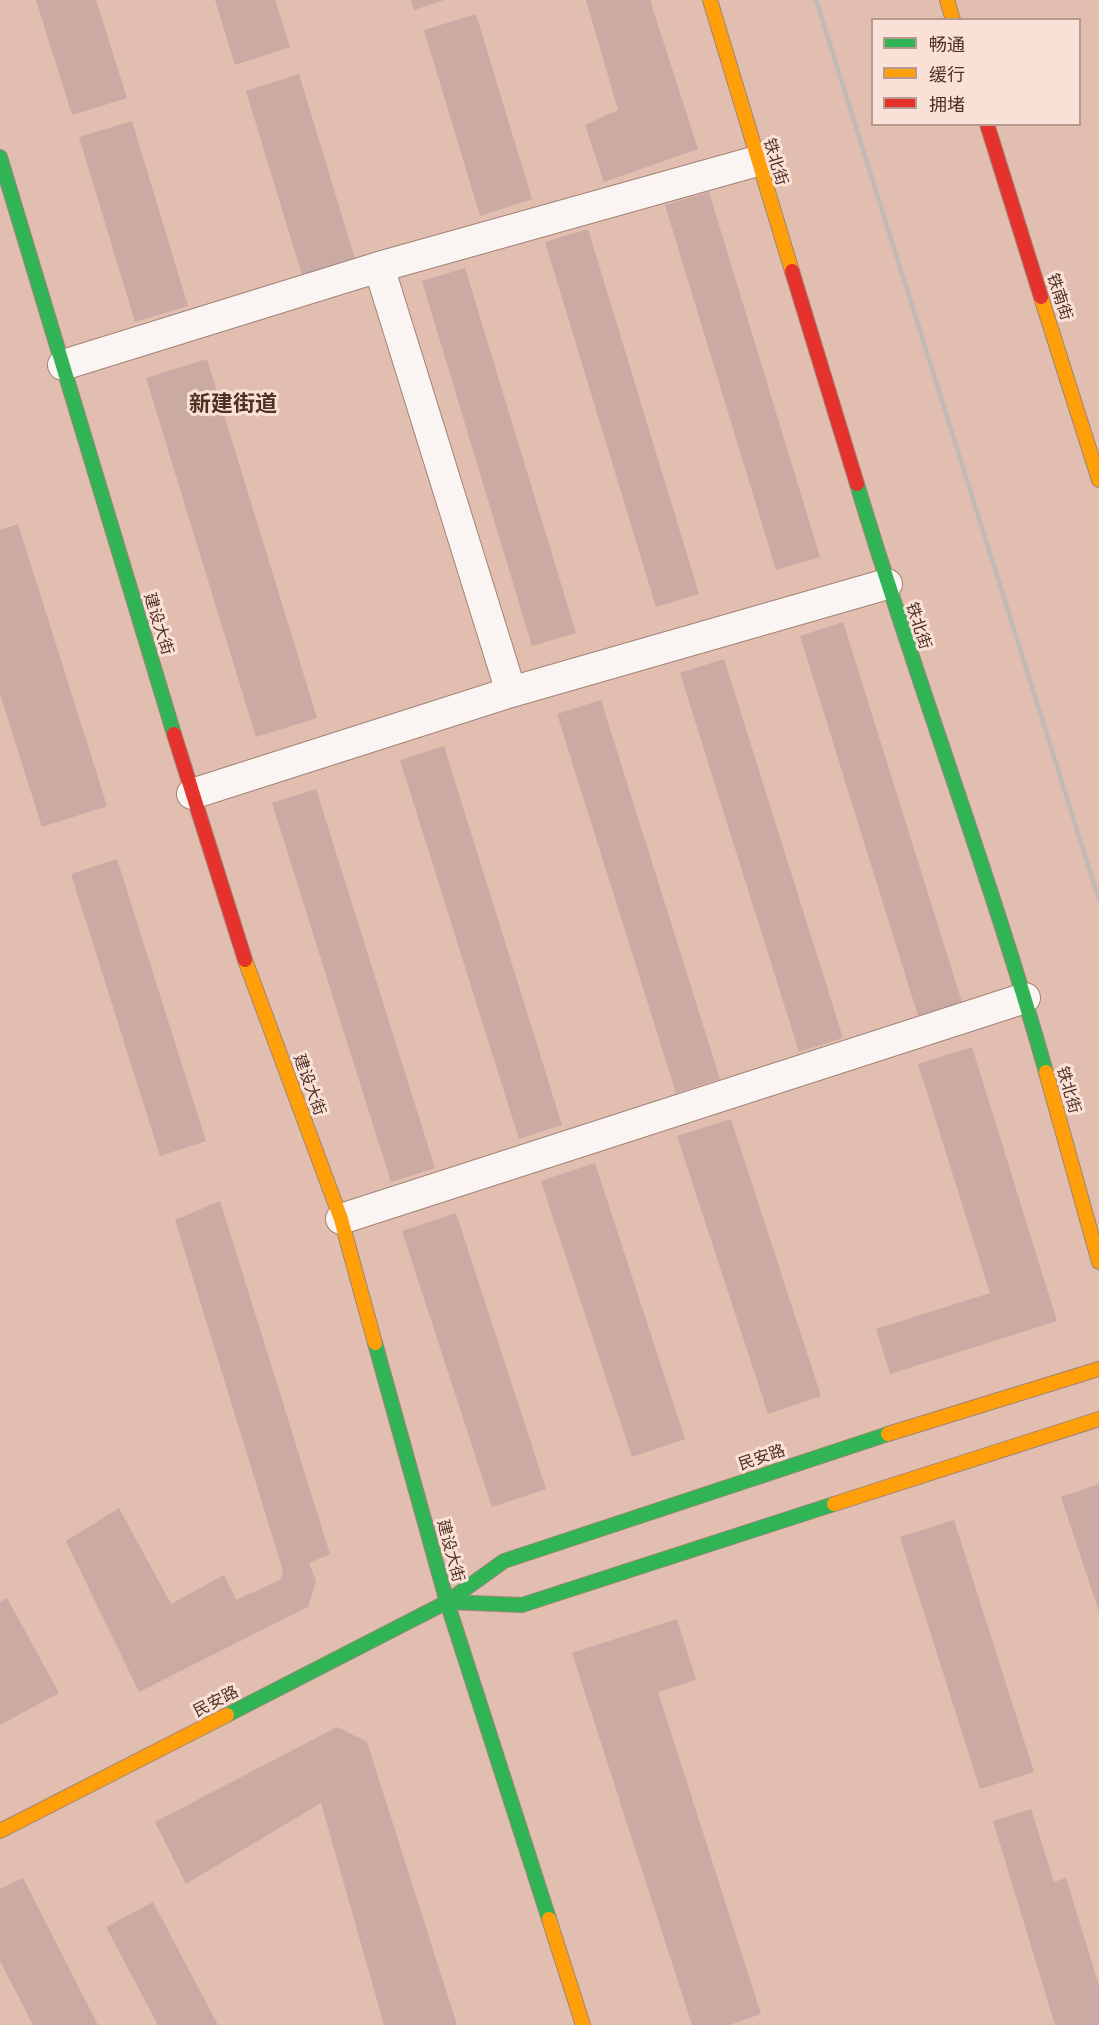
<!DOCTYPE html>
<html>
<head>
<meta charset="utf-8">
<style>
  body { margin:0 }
  #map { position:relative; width:1099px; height:2025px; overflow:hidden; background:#e1beaf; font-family:Manrope,"Noto Sans SC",sans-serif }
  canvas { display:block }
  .legend { position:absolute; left:871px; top:18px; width:210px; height:108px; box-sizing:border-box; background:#fae1d7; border:2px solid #b69a8f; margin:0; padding:8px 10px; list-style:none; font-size:18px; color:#503022 }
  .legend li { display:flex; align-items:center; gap:12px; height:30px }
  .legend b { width:30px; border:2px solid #b69a8f }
</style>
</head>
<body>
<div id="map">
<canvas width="1099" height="2025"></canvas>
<ul class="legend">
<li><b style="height:8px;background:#30b455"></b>畅通</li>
<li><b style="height:8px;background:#ff9f0a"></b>缓行</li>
<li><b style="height:8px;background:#e5322d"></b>拥堵</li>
</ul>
</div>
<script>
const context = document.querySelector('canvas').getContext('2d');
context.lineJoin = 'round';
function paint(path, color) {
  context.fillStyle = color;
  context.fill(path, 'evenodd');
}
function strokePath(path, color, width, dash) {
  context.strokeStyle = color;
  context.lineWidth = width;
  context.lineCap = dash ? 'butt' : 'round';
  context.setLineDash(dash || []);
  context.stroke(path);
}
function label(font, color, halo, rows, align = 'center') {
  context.font = font + ' Manrope,"Noto Sans SC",sans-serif';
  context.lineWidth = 6;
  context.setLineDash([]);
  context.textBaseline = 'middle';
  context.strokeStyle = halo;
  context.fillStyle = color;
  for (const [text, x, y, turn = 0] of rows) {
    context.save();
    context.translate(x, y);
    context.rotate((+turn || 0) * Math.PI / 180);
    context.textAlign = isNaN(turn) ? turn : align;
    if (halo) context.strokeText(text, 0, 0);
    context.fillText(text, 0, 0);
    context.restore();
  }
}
paint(new Path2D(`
  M36,0H96L127,98L72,115Z
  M215,0H275L290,47L235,65Z
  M411,0H444L414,10Z
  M586,0H650L698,149L604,182L585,125L618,110Z
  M476,14L532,199L480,216L424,30Z
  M299,74L355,259L302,275L246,91Z
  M132,121L188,306L135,322L79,137Z
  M709,192L820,557L776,570L665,205Z
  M588,229L699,594L656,607L545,242Z
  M465,268L576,633L532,646L422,281Z
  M207,359L317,718L256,737L146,378Z
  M18,524L107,806L42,827L0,694V530Z
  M843,622L962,1002L918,1016L800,636Z
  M724,659L843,1038L799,1052L680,673Z
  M601,700L720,1079L676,1093L557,714Z
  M444,746L562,1125L519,1139L400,760Z
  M316,789L435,1168L391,1182L272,803Z
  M117,859L206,1141L160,1156L71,874Z
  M972,1047L1057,1321L890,1374L876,1329L990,1293L918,1064Z
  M731,1119L821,1396L768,1414L677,1136Z
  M595,1163L685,1439L632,1457L541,1181Z
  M220,1201L330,1554L309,1563L316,1581L308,1607L139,1692L66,1541L119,1508L171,1604L224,1575L236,1600L280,1580L283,1571L175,1220Z
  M456,1213L546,1489L492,1507L402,1231Z
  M1099,1484V1612L1061,1497Z
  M954,1520L1034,1772L980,1789L900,1537Z
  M7,1598L59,1693L0,1725V1602Z
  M677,1619L696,1680L658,1692L761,2014L729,2025H692L572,1653Z
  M337,1727L367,1742L457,2025H384L321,1803L186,1884L155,1822Z
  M1031,1809L1054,1882L1066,1878L1099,1986V2025H1055L993,1821Z
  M23,1878L98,2025H33L0,1961V1889Z
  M153,1902L218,2025H158L106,1927Z`), '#caaaa2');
const street = new Path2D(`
  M379,267L511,692
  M63,365L379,267L757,161
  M192,794L511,692L887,584
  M341,1219L1025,998`);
const fast = new Path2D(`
  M0,157L174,734
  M857,484C916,681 990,874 1046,1072
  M375,1343L447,1602L549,1919
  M447,1602L522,1605L834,1504
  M227,1715L447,1602L504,1561L888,1434`);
const slow = new Path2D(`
  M710,0L792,271
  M947,0L953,20
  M1041,297L1099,480
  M245,960L341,1219L375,1343
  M1046,1072L1099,1262
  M888,1434L1099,1369
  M834,1504L1099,1419
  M0,1831L227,1715
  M549,1919L583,2025`);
const jam = new Path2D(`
  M987,124L1041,297
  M792,271L857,484
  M174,734L245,960`);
strokePath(street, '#a18376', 32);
strokePath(fast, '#a18376', 16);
strokePath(slow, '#a18376', 16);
strokePath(jam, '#a18376', 16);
strokePath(street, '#faf5f3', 30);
strokePath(fast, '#30b455', 14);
strokePath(slow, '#ff9f0a', 14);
strokePath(jam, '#e5322d', 14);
strokePath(new Path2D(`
  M816,0L1099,900`), '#c3b9b5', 4.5);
label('16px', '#503022', '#fae1d7', [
  ["铁北街",775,162,73],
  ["铁南街",1059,297,72],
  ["建设大街",158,624,73],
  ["铁北街",918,626,72],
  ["建设大街",309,1085,70],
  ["铁北街",1068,1090,74],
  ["民安路",762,1458,-19],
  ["建设大街",450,1551,75],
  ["民安路",216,1702,-27]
]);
label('bold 22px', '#503022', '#fae1d7', [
  ["新建街道",233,405]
]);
</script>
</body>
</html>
